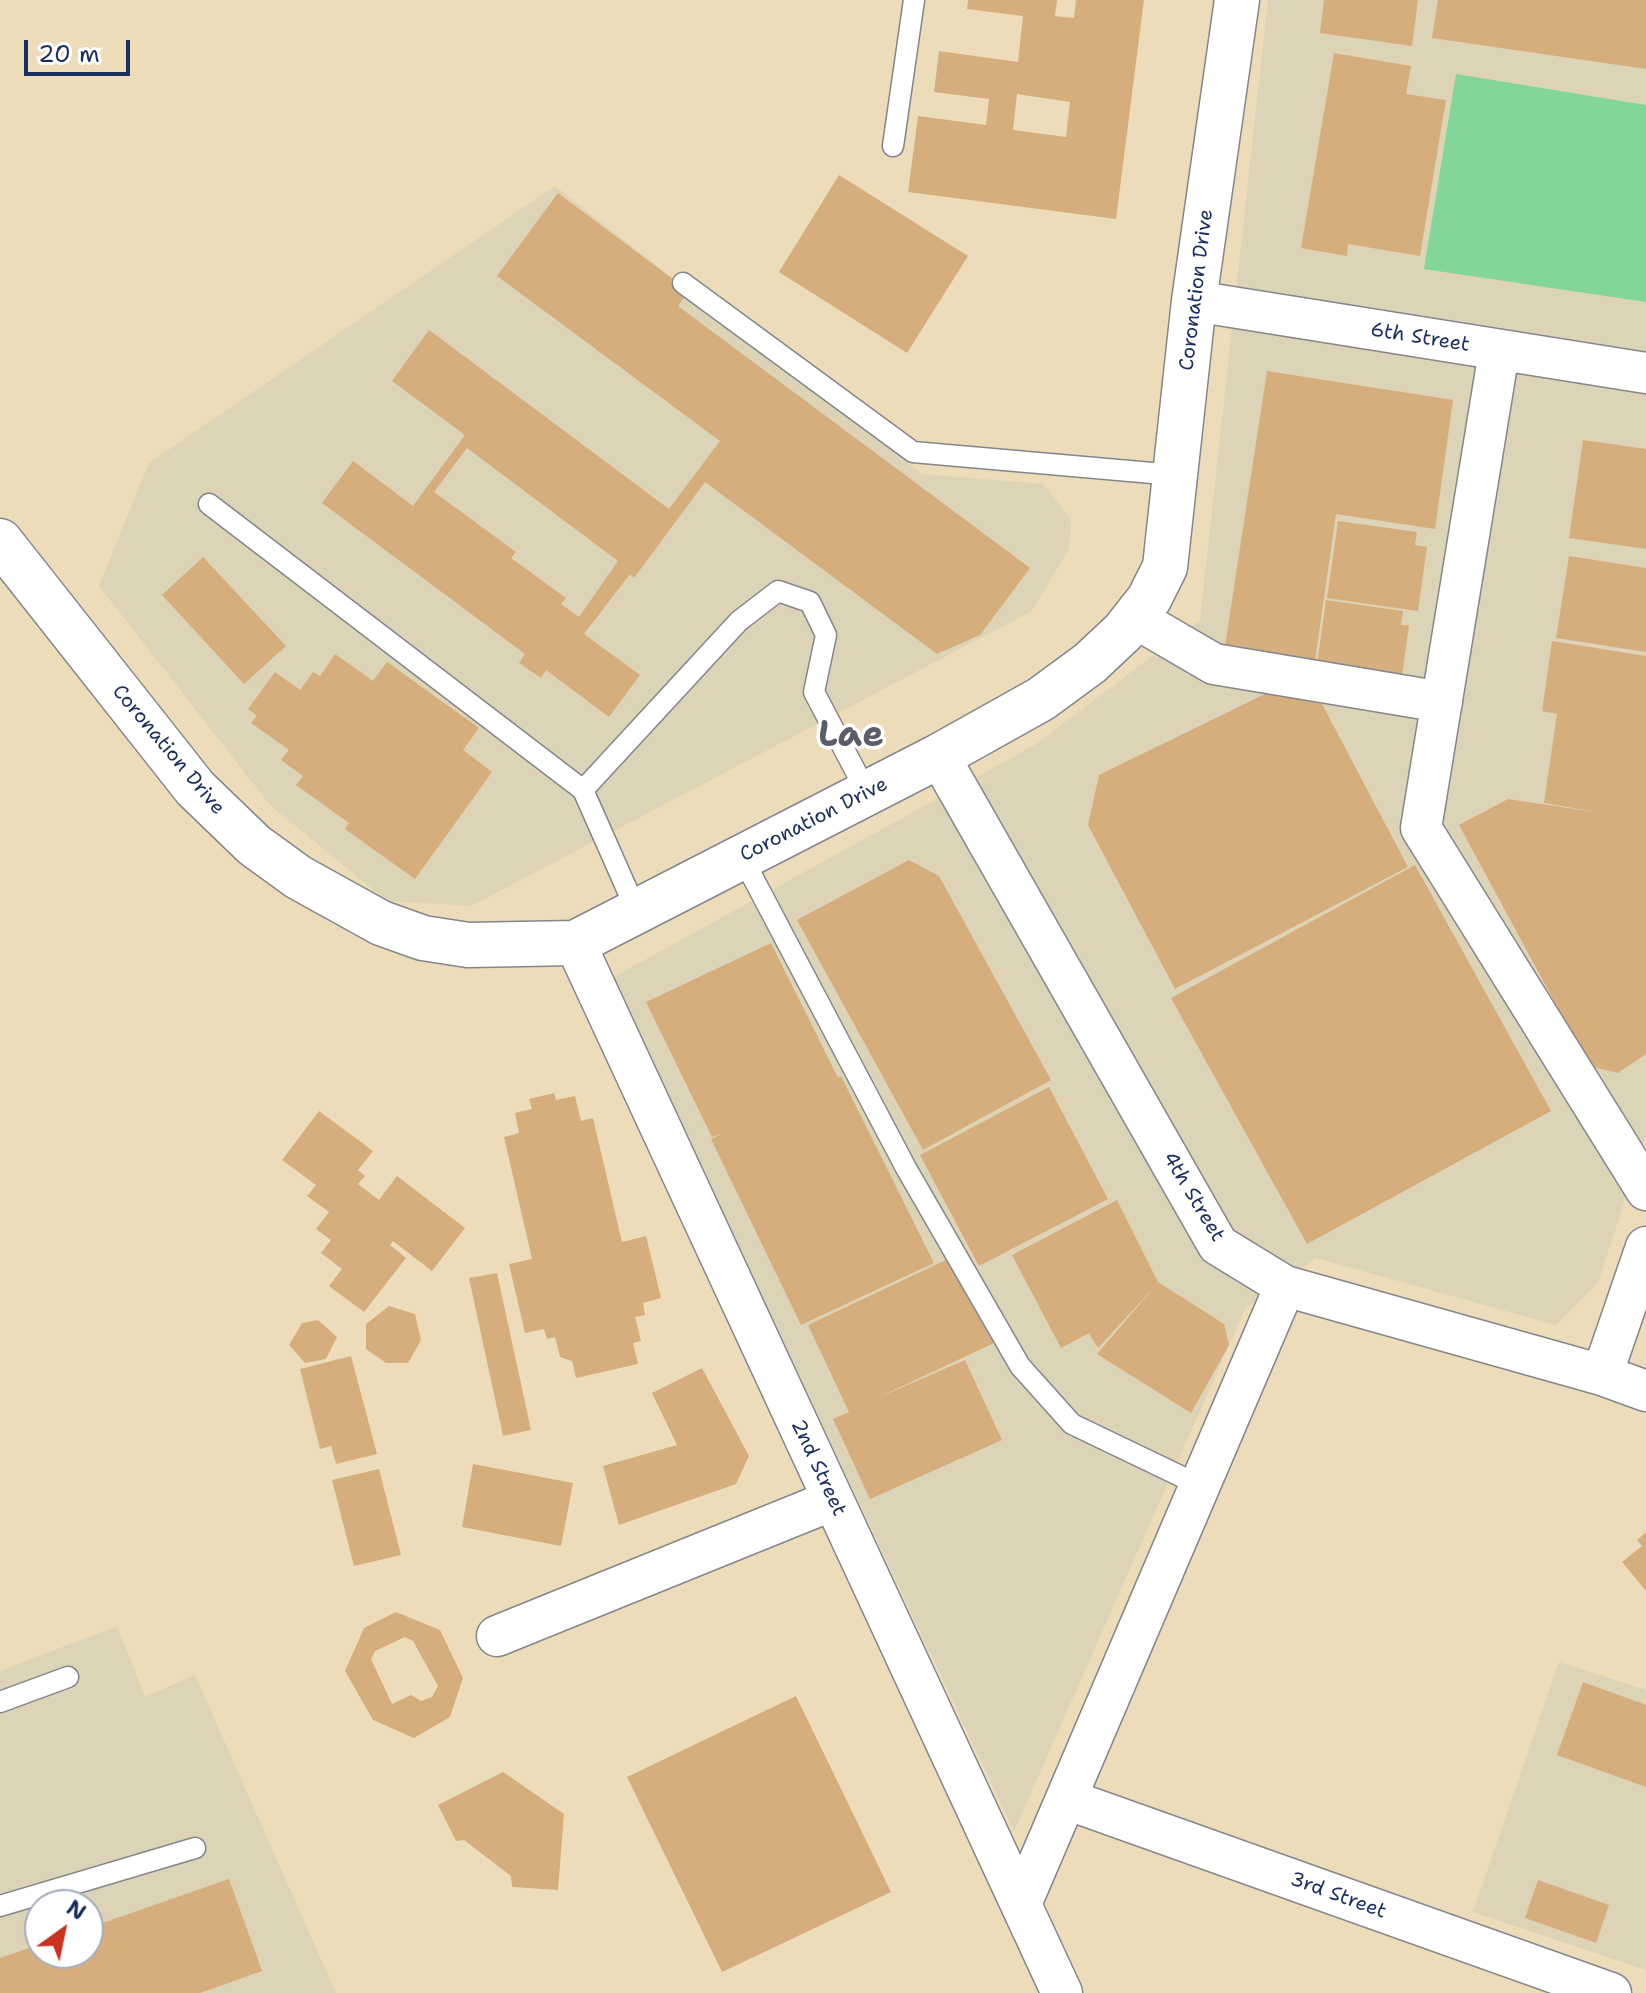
<!DOCTYPE html>
<html>
<head>
<meta charset="utf-8">
<style>
  body { margin:0 }
  #map { position:relative; width:1646px; height:1993px; overflow:hidden; background:#eddcb9; font-family:"Shantell Sans",sans-serif }
  canvas { display:block }
  .north { position:absolute; left:24px; top:1889px; width:80px; height:80px; box-sizing:border-box; background:#fff; border:2px solid #a4acbf; border-radius:50%; rotate:33deg; font-size:22px; font-weight:700; line-height:32px; text-align:center; color:#1b2f5e }
  .north::after { content:''; display:block; margin:auto; width:28px; height:36px; background:#c8321e; clip-path:polygon(50% 0,100% 100%,50% 72%,0 100%) }
  .scale { position:absolute; left:24px; top:40px; width:106px; height:36px; box-sizing:border-box; border:4px solid #1b2f5e; border-top:0; padding-left:10px; font-size:24px; line-height:28px; white-space:nowrap; color:#1b2f5e; -webkit-text-stroke:6px #fff; paint-order:stroke }
</style>
</head>
<body>
<div id="map">
<canvas width="1646" height="1993"></canvas>
<div class="north">N</div>
<div class="scale">20 m</div>
</div>
<script>
const context = document.querySelector('canvas').getContext('2d');
context.lineJoin = 'round';
function paint(path, color) {
  context.fillStyle = color;
  context.fill(path, 'evenodd');
}
function strokePath(path, color, width, dash) {
  context.strokeStyle = color;
  context.lineWidth = width;
  context.lineCap = dash ? 'butt' : 'round';
  context.setLineDash(dash || []);
  context.stroke(path);
}
function label(font, color, halo, rows, align = 'center') {
  context.font = font + ' "Shantell Sans",sans-serif';
  context.lineWidth = 7;
  context.setLineDash([]);
  context.textBaseline = 'middle';
  context.strokeStyle = halo;
  context.fillStyle = color;
  for (const [text, x, y, turn = 0] of rows) {
    context.save();
    context.translate(x, y);
    context.rotate((+turn || 0) * Math.PI / 180);
    context.textAlign = isNaN(turn) ? turn : align;
    if (halo) context.strokeText(text, 0, 0);
    context.fillText(text, 0, 0);
    context.restore();
  }
}
paint(new Path2D(`
  M1268,0H1646V1135L1598,1283L1556,1325L1316,1258L1245,1309L1014,1831L612,978L1033,746L1200,620Z
  M555,186L922,474L1043,484L1071,519L1069,549L1032,611L471,906L387,901L270,805L99,586L149,463Z
  M117,1626L145,1697L195,1675L336,1993H0V1671ZM40,1905H88V1953H40Z
  M1559,1662L1646,1690V1970L1473,1912Z`), '#ddd3b6');
paint(new Path2D(`
  M1456,74L1646,105V302L1424,269Z`), '#81d698');
paint(new Path2D(`
  M968,0H1057L1055,16L1074,18L1076,0H1144L1116,219L908,192L918,116L986,125L989,99L934,92L939,51L1018,62L1023,16L967,9ZM1017,94L1070,102L1066,137L1013,130Z
  M1324,0H1418L1412,46L1320,33Z
  M1438,0H1646V69L1432,38Z
  M1334,53L1411,66L1406,94L1446,100L1420,256L1348,244L1347,256L1301,248Z
  M839,175L968,256L907,353L779,272Z
  M558,193L689,291L678,306L1030,568L980,635L937,654L705,482L634,578L630,574L584,634L640,675L609,717L546,670L541,678L519,663L525,654L322,503L353,461L413,506L465,435L392,381L429,330L669,509L720,441L497,276ZM467,448L618,561L579,617L561,604L566,598L511,558L516,552L434,492Z
  M1267,371L1453,400L1435,529L1336,514L1314,668L1225,646Z
  M1583,440L1646,449V549L1569,538Z
  M1338,521L1417,532L1415,545L1427,547L1418,611L1327,598Z
  M1569,556L1646,568V652L1556,638Z
  M203,557L286,646L244,684L162,595Z
  M1326,600L1403,611L1401,625H1409L1402,676L1317,665Z
  M1552,641L1646,656V1054L1618,1073L1589,1066L1459,825L1508,799L1602,813L1544,803L1557,714L1542,711Z
  M335,654L373,681L387,662L479,728L463,750L492,772L415,879L345,829L349,823L296,785L303,776L281,760L289,750L251,723L257,716L248,709L275,672L300,690L313,672L320,676Z
  M1267,693L1322,704L1408,867L1175,989L1088,825L1099,775Z
  M909,860L939,876L1051,1080L923,1150L797,920Z
  M1415,865L1551,1111L1307,1244L1171,998Z
  M771,943L838,1078L841,1076L934,1263L801,1325L711,1139L724,1133L712,1137L646,1002Z
  M1049,1087L1108,1199L979,1266L920,1155Z
  M554,1093L556,1100L575,1096L581,1121L593,1118L622,1242L646,1236L661,1298L643,1303L645,1315L635,1317L641,1341L633,1343L638,1364L576,1378L572,1361L560,1357L555,1337L547,1339L544,1329L525,1333L509,1264L532,1259L504,1137L519,1133L515,1113L532,1109L529,1099Z
  M319,1111L373,1151L358,1170L365,1176L358,1184L379,1200L397,1176L465,1228L432,1271L393,1241L390,1245L406,1258L364,1312L329,1286L342,1269L321,1253L331,1240L316,1229L329,1212L307,1196L316,1185L282,1160Z
  M1117,1200L1158,1282L1224,1324L1229,1345L1191,1413L1097,1354L1157,1284L1098,1348L1089,1333L1061,1348L1012,1255Z
  M952,1257L994,1343L875,1399L965,1360L1002,1440L870,1499L833,1419L849,1412L808,1325Z
  M497,1273L531,1430L503,1436L469,1278Z
  M389,1306L415,1314L421,1340L408,1363H386L366,1349V1324Z
  M318,1320L337,1337L326,1359L305,1363L289,1345L302,1323Z
  M351,1356L377,1454L336,1464L331,1446L320,1449L300,1369Z
  M702,1368L749,1456L736,1484L619,1525L603,1466L677,1445L652,1393Z
  M473,1464L573,1483L561,1546L462,1527Z
  M379,1469L401,1555L354,1566L332,1480Z
  M1646,1532V1591L1622,1562L1642,1546L1637,1540Z
  M396,1612L440,1630L463,1678L450,1717L414,1738L373,1720L345,1671L364,1628ZM405,1637L413,1641L438,1686L432,1697L421,1701L411,1695L392,1704L371,1659L375,1651Z
  M1583,1682L1646,1705V1787L1557,1755Z
  M796,1696L891,1892L722,1972L627,1777Z
  M503,1772L564,1814L558,1890L512,1887L511,1876L464,1840L456,1841L438,1805Z
  M229,1879L262,1971L200,1993H0V1958L40,1944V1953H88V1928Z
  M1538,1880L1609,1905L1596,1943L1525,1918Z`), '#d6ae7e');
const service = new Path2D(`
  M893,146L914,0
  M683,283L913,452L1175,475
  M209,504L583,790
  M742,857L906,1168L1020,1366L1072,1424L1199,1485
  M637,912L583,790L739,621L778,591L810,602L826,635L814,692L867,793
  M0,1702L68,1677
  M0,1906L195,1848`);
const minor = new Path2D(`
  M1194,301L1646,373
  M1499,352L1421,828L1646,1190
  M1135,618L1214,664L1442,702
  M939,756L1218,1245L1285,1286L1602,1375L1646,1391
  M575,943L1062,1993
  M1602,1375L1646,1247
  M497,1636L833,1500
  M1066,1799L1611,1993
  M1021,1904L1285,1286`);
const tertiary = new Path2D(`
  M0,541L195,788L254,845L298,877L381,923L423,938L468,945L575,943L939,756L1041,699L1090,663L1123,632L1149,599L1165,567L1194,301L1237,0`);
strokePath(service, '#84868c', 23);
strokePath(minor, '#84868c', 43);
strokePath(tertiary, '#84868c', 47);
strokePath(service, '#fff', 20);
strokePath(minor, '#fff', 40);
strokePath(tertiary, '#fff', 44);
label('20px', '#1b2f5e', '#fff', [
  ["Coronation Drive",1197,290,-83],
  ["6th Street",1420,338,9],
  ["Coronation Drive",168,750,50],
  ["Coronation Drive",814,820,-27],
  ["4th Street",1193,1197,59],
  ["2nd Street",818,1468,65],
  ["3rd Street",1338,1896,20]
]);
label('bold 36px', '#5c5b69', '#fff', [
  ["Lae",851,737]
]);
</script>
</body>
</html>
